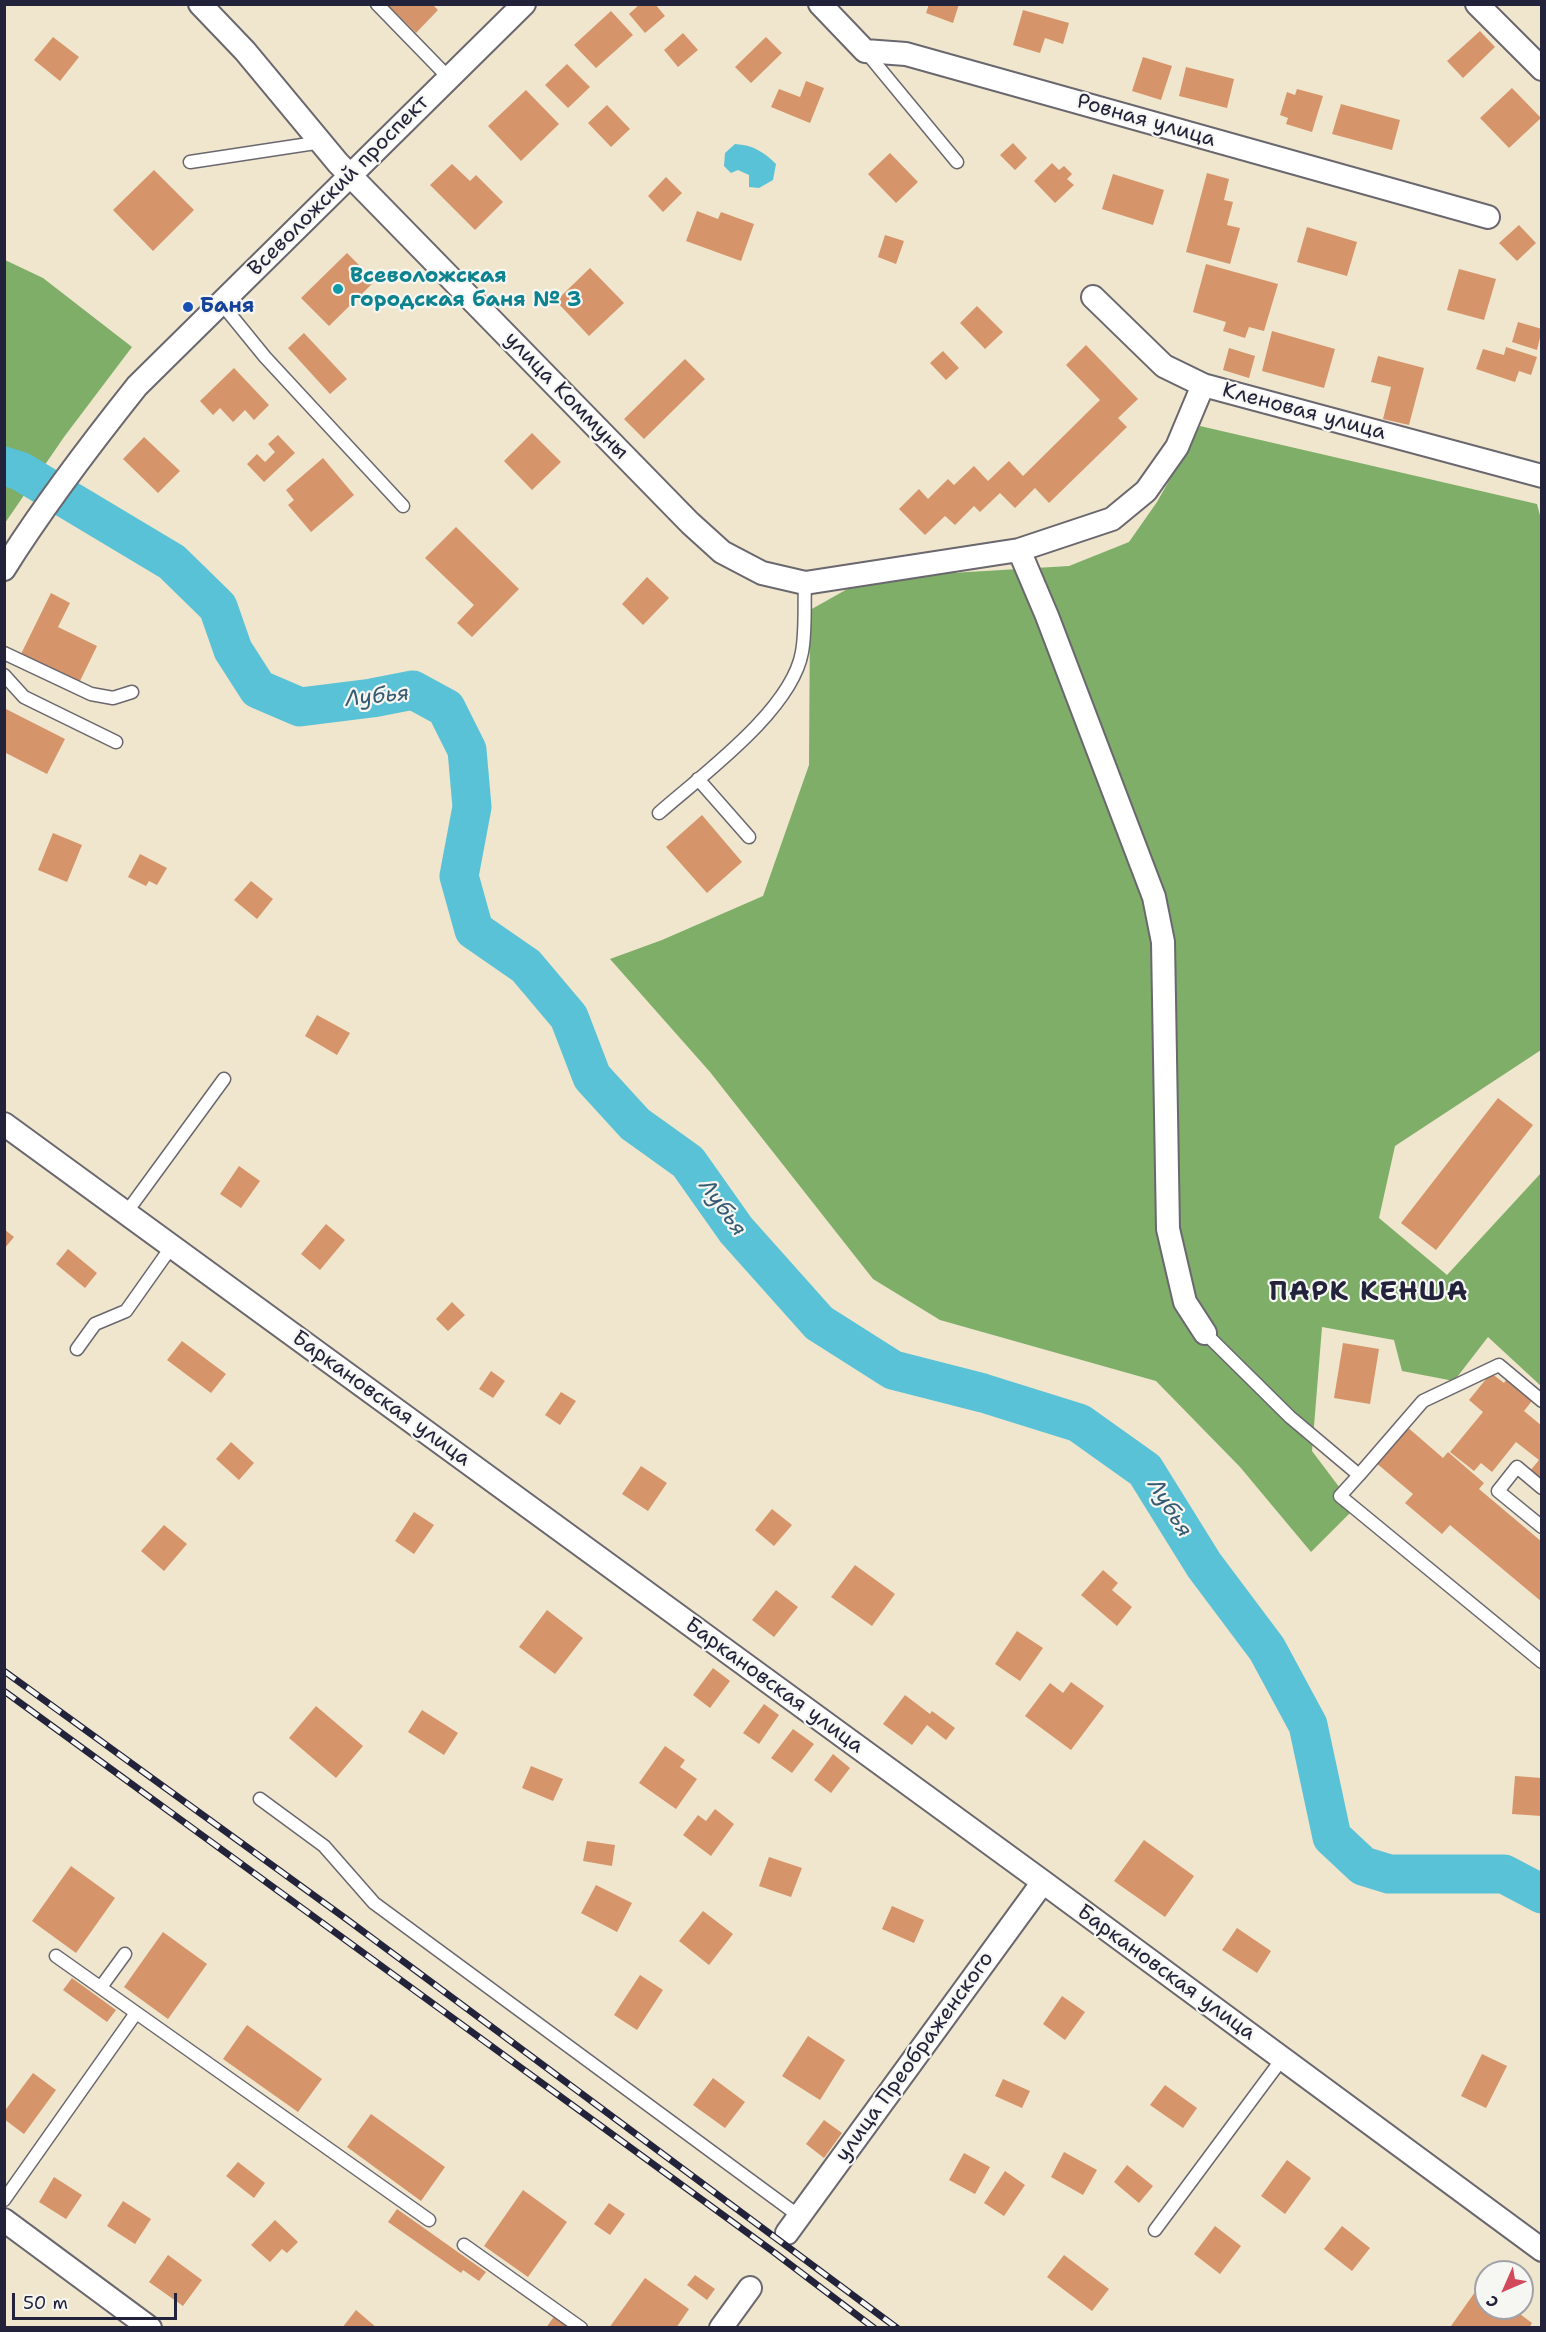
<!DOCTYPE html>
<html>
<head>
<meta charset="utf-8">
<style>
  body { margin:0 }
  #map { position:relative; width:1546px; height:2332px; overflow:hidden; background:#efe6cd; font-family:"Shantell Sans",sans-serif }
  canvas { display:block }
  .frame { position:absolute; inset:0; border:6px solid #22223b; pointer-events:none }
  .north { position:absolute; left:1474px; top:2260px; width:60px; height:60px; box-sizing:border-box; background:#f6f6f2; border:2px solid #a1a1a9; border-radius:50%; rotate:225deg; font-size:16px; font-weight:700; line-height:24px; text-align:center; color:#22223b }
  .north::after { content:''; display:block; margin:auto; width:21px; height:27px; background:#d1495b; clip-path:polygon(50% 0,100% 100%,50% 72%,0 100%) }
  .scale { position:absolute; left:12px; top:2293px; width:165px; height:27px; box-sizing:border-box; border:3px solid #22223b; border-top:0; padding-left:8px; font-size:18px; line-height:21px; white-space:nowrap; color:#22223b; -webkit-text-stroke:4px #f6f6f2; paint-order:stroke }
</style>
</head>
<body>
<div id="map">
<canvas width="1546" height="2332"></canvas>
<div class="frame"></div>
<div class="north">С</div>
<div class="scale">50 m</div>
</div>
<script>
const context = document.querySelector('canvas').getContext('2d');
context.lineJoin = 'round';
function paint(path, color) {
  context.fillStyle = color;
  context.fill(path, 'evenodd');
}
function strokePath(path, color, width, dash) {
  context.strokeStyle = color;
  context.lineWidth = width;
  context.lineCap = dash ? 'butt' : 'round';
  context.setLineDash(dash || []);
  context.stroke(path);
}
function label(font, color, halo, rows, align = 'center') {
  context.font = font + ' "Shantell Sans",sans-serif';
  context.lineWidth = 4.5;
  context.setLineDash([]);
  context.textBaseline = 'middle';
  context.strokeStyle = halo;
  context.fillStyle = color;
  for (const [text, x, y, turn = 0] of rows) {
    context.save();
    context.translate(x, y);
    context.rotate((+turn || 0) * Math.PI / 180);
    context.textAlign = isNaN(turn) ? turn : align;
    if (halo) context.strokeText(text, 0, 0);
    context.fillText(text, 0, 0);
    context.restore();
  }
}
paint(new Path2D(`
  M5,260L43,278L132,347L64,437L5,523Z
  M1200,426L1537,504L1542,523L1541,1050L1395,1146L1379,1218L1447,1275L1541,1173V1386L1488,1337L1454,1381L1402,1371L1394,1340L1322,1327L1312,1451L1355,1508L1311,1552L1240,1467L1156,1381L940,1320L873,1279L710,1072L610,959L662,940L763,896L809,765L810,610L867,578L1069,566L1129,542L1157,502Z`), '#7eae68');
paint(new Path2D(`
  M735,144C753,145 764,152 776,164L773,180L759,188L749,187V175L738,170L731,173L724,166L725,153Z`), '#5ac2d6');
strokePath(new Path2D(`
  M4,466L20,471L172,562L218,607L233,650L258,689L300,707L372,698L413,690L446,708L467,750L472,807L459,876L474,930L526,966L569,1017L592,1077L635,1124L688,1162L736,1230L819,1323L893,1370L983,1393L1079,1423L1145,1470L1204,1565L1267,1649L1308,1725L1332,1837L1363,1866L1389,1874H1504L1542,1894`), '#5ac2d6', 39);
paint(new Path2D(`
  M391,4H432L438,10L416,33L389,6Z
  M640,4H655L665,16L645,33L629,14Z
  M929,4H959L953,23L926,13Z
  M1023,10L1069,23L1063,44L1045,38L1040,53L1013,45Z
  M611,11L633,35L596,68L574,45Z
  M1480,31L1495,47L1463,78L1447,61Z
  M683,33L698,50L678,67L664,50Z
  M53,37L79,57L60,81L34,60Z
  M766,37L782,53L751,83L735,67Z
  M1143,57L1172,66L1161,100L1132,91Z
  M567,64L590,87L568,108L545,85Z
  M1186,67L1234,79L1227,108L1179,96Z
  M806,81L824,88L810,123L771,107L779,89L800,97Z
  M1512,88L1541,118L1509,148L1480,118Z
  M1297,89L1323,96L1312,132L1286,124L1288,118L1280,115L1287,92L1295,95Z
  M526,90L559,124L521,161L488,126Z
  M1341,104L1400,120L1392,150L1332,134Z
  M607,105L630,129L611,147L588,123Z
  M1013,143L1027,158L1015,170L1000,155Z
  M890,153L918,182L896,203L868,174Z
  M1052,163L1059,170L1064,166L1072,174L1067,179L1074,185L1055,203L1034,181Z
  M452,164L470,181L476,175L503,202L475,230L430,185Z
  M154,170L194,210L153,251L113,210Z
  M1207,173L1229,179L1224,200L1233,202L1227,225L1240,228L1230,264L1186,252Z
  M1113,174L1164,190L1153,225L1102,209Z
  M666,177L682,193L663,212L648,196Z
  M697,211L718,219L721,212L754,224L741,261L686,241Z
  M1519,225L1536,243L1517,261L1499,243Z
  M1307,227L1357,242L1347,276L1297,262Z
  M885,235L904,241L896,264L878,257Z
  M347,253L375,281L329,326L301,298Z
  M1206,264L1278,284L1264,331L1249,327L1245,338L1223,331L1226,322L1193,312Z
  M590,268L624,303L589,336L556,301Z
  M1459,269L1496,279L1484,320L1447,310Z
  M977,306L1003,332L985,349L960,323Z
  M1518,322L1542,329L1537,350L1512,342Z
  M1272,331L1335,349L1324,388L1262,371Z
  M304,333L347,379L330,394L288,348Z
  M1086,345L1138,399L1118,418L1127,427L1049,503L1035,488L1015,508L1000,493L980,512L974,506L955,525L945,516L925,535L899,509L919,489L928,499L948,479L954,485L974,466L988,481L1009,461L1023,476L1100,400L1066,365Z
  M1506,347L1537,357L1531,375L1519,371L1515,382L1476,369L1483,349L1504,355Z
  M1229,348L1255,356L1249,378L1223,370Z
  M943,351L959,368L946,380L930,363Z
  M1378,356L1424,368L1409,425L1383,419L1391,387L1371,382Z
  M685,359L705,379L644,439L624,419Z
  M234,368L269,405L254,420L245,410L233,422L220,408L213,415L200,401Z
  M532,433L561,462L532,490L504,461Z
  M278,435L295,453L264,482L247,464L257,454L265,462L275,452L268,444Z
  M144,437L180,471L158,493L123,459Z
  M323,458L354,495L311,532L288,505L294,500L286,490Z
  M456,527L519,589L472,637L457,623L474,605L425,558Z
  M647,577L669,598L643,625L622,604Z
  M51,593L70,603L58,627L97,646L79,683L21,654Z
  M4,708L65,739L47,774L4,752Z
  M702,815L742,862L707,893L666,847Z
  M53,833L82,845L67,882L38,870Z
  M140,854L167,868L157,885L149,881L146,886L128,877Z
  M251,881L273,899L257,919L234,900Z
  M317,1015L350,1033L337,1055L305,1036Z
  M1498,1098L1533,1125L1436,1250L1401,1223Z
  M239,1166L260,1181L241,1208L220,1194Z
  M326,1224L345,1240L320,1270L301,1254Z
  M4,1229L14,1237L4,1249Z
  M68,1249L97,1273L85,1288L56,1264Z
  M452,1302L465,1315L448,1331L436,1319Z
  M182,1341L226,1374L211,1393L167,1360Z
  M1343,1343L1379,1349L1370,1404L1334,1398Z
  M491,1371L505,1381L493,1398L479,1389Z
  M1491,1373L1504,1383L1509,1376L1535,1397L1524,1411L1542,1426V1481L1530,1471L1539,1460L1516,1442L1492,1472L1481,1463L1474,1471L1450,1452L1483,1412L1469,1400Z
  M561,1392L576,1401L560,1425L545,1415Z
  M1406,1426L1443,1458L1448,1452L1484,1483L1479,1489L1542,1542V1602L1450,1525L1442,1534L1405,1503L1413,1494L1375,1462Z
  M231,1442L254,1463L239,1480L216,1459Z
  M641,1466L667,1483L648,1511L622,1494Z
  M772,1509L792,1525L774,1546L755,1530Z
  M414,1512L434,1525L414,1554L395,1541Z
  M164,1525L187,1544L164,1571L141,1551Z
  M855,1565L895,1594L872,1626L831,1597Z
  M1103,1570L1118,1583L1112,1590L1132,1607L1117,1626L1081,1595Z
  M776,1590L798,1607L774,1637L752,1620Z
  M547,1610L583,1638L555,1674L519,1647Z
  M1017,1631L1043,1648L1020,1681L995,1664Z
  M713,1668L730,1681L710,1708L693,1695Z
  M1071,1682L1104,1706L1071,1750L1025,1716L1050,1683L1063,1693Z
  M905,1695L930,1714L932,1711L955,1728L946,1740L927,1725L912,1745L883,1724Z
  M764,1704L779,1715L759,1744L743,1733Z
  M316,1706L363,1746L336,1778L289,1738Z
  M422,1710L458,1733L444,1755L408,1732Z
  M793,1729L814,1744L792,1773L771,1758Z
  M665,1746L685,1760L680,1767L697,1779L676,1809L639,1783Z
  M833,1754L850,1768L831,1793L814,1780Z
  M531,1766L563,1779L553,1801L522,1788Z
  M1515,1776L1542,1778V1816L1512,1814Z
  M715,1809L734,1824L711,1856L683,1835L698,1815L706,1821Z
  M1144,1840L1194,1876L1165,1917L1114,1881Z
  M587,1841L615,1845L612,1866L583,1861Z
  M769,1857L802,1868L791,1897L759,1886Z
  M71,1866L115,1898L76,1953L32,1921Z
  M596,1885L632,1903L617,1932L581,1913Z
  M892,1906L924,1920L914,1943L882,1929Z
  M703,1911L733,1934L709,1965L679,1941Z
  M1237,1928L1271,1951L1257,1973L1222,1950Z
  M163,1932L207,1964L168,2019L124,1987Z
  M640,1975L663,1990L637,2030L614,2015Z
  M72,1978L116,2010L107,2022L63,1990Z
  M1062,1996L1085,2012L1065,2040L1043,2024Z
  M247,2025L322,2079L298,2112L223,2059Z
  M808,2036L845,2060L820,2100L782,2076Z
  M1482,2054L1507,2066L1486,2108L1461,2096Z
  M33,2073L56,2090L24,2134L4,2119V2112Z
  M713,2078L745,2102L725,2128L693,2105Z
  M1003,2079L1030,2091L1022,2108L995,2096Z
  M1165,2085L1197,2108L1183,2128L1150,2105Z
  M371,2114L445,2167L421,2201L347,2147Z
  M824,2120L842,2133L824,2158L806,2144Z
  M1064,2152L1097,2170L1083,2195L1051,2177Z
  M964,2153L990,2167L975,2194L949,2180Z
  M1287,2160L1311,2178L1285,2214L1261,2196Z
  M238,2162L265,2183L254,2198L226,2176Z
  M1127,2165L1153,2186L1139,2203L1114,2182Z
  M1005,2171L1025,2185L1004,2216L984,2203Z
  M54,2177L82,2195L66,2219L39,2202Z
  M523,2190L567,2222L528,2277L484,2246Z
  M123,2201L151,2219L135,2244L107,2226Z
  M609,2203L625,2214L610,2235L594,2224Z
  M397,2209L486,2272L479,2281L463,2270L461,2273L388,2222Z
  M275,2220L298,2242L287,2253L282,2249L270,2262L251,2245Z
  M1215,2226L1241,2246L1220,2274L1194,2254Z
  M1342,2226L1370,2248L1352,2271L1324,2249Z
  M168,2255L202,2280L183,2306L149,2282Z
  M1064,2255L1109,2289L1092,2311L1047,2277Z
  M695,2275L715,2289L707,2300L687,2285Z
  M645,2278L689,2309L676,2328H609Z
  M1480,2285L1486,2289V2308H1512L1532,2323L1529,2328H1453L1451,2326Z
  M356,2310L377,2328H342Z
  M555,2315L572,2328H546Z`), '#d6946a');
const lane = new Path2D(`
  M377,4L449,78
  M866,52L957,162
  M190,162L322,142
  M221,303L265,357L403,506
  M4,653L91,694L113,698L132,692
  M4,675L24,697L116,742
  M698,779L749,837
  M659,813C702,775 792,710 802,652C806,630 804,605 805,583
  M126,1213L224,1079
  M1205,1333L1290,1417L1359,1475L1423,1401L1499,1365L1542,1401
  M77,1349L95,1324L126,1311L172,1246
  M1359,1475L1340,1496L1542,1662
  M1542,1488L1517,1467L1498,1491L1542,1527
  M260,1799L324,1846L374,1903L799,2216
  M56,1956L429,2220
  M101,1987L125,1954
  M4,2200L136,2013
  M1155,2230L1282,2059
  M464,2245L581,2328`);
const street = new Path2D(`
  M200,4L245,51L338,163L690,523L722,552L762,573L805,583L1019,550L1112,519L1146,491L1177,447L1203,385
  M820,4L865,51L906,54L1488,217
  M1477,4L1542,69
  M1093,297L1164,366L1203,385L1542,476
  M1019,550L1047,616L1154,897L1163,942L1168,1229L1185,1302L1205,1333
  M4,569C44,505 90,445 137,386L524,4
  M4,1124L1043,1882L1542,2250
  M4,2220L150,2328
  M787,2233L1043,1882
  M721,2328L750,2288`);
strokePath(lane, '#6a676e', 15);
strokePath(street, '#6a676e', 26);
strokePath(lane, '#fff', 12);
strokePath(street, '#fff', 22);
const rail = new Path2D(`
  M4,1671L345,1918L897,2328
  M4,1691L771,2250L874,2328`);
strokePath(rail, '#22223b', 7);
strokePath(rail, '#f6f6f2', 4.5, [14]);
for (const [x, y, r, color] of [
  [338,289,6,"#0f9aa8"],
  [188,307,6,"#1a4fb4"]
]) {
  const dot = new Path2D();
  dot.arc(x, y, r, 0, 2 * Math.PI);
  context.fillStyle = color;
  context.fill(dot);
  strokePath(dot, '#f6f6f2', 2);
}
label('21px', '#22223b', '#f6f6f2', [
  ["Ровная улица",1146,121,16],
  ["Всеволожский проспект",339,186,-45],
  ["улица Коммуны",566,396,46],
  ["Кленовая улица",1304,412,15],
  ["Баркановская улица",381,1399,36],
  ["Баркановская улица",774,1686,36],
  ["Баркановская улица",1166,1973,36],
  ["улица Преображенского",915,2057,-54]
]);
label('bold 21px', '#0d838f', '#f6f6f2', [
  ["Всеволожская",350,277],
  ["городская баня № 3",350,301]
], 'left');
label('bold 21px', '#164399', '#f6f6f2', [
  ["Баня",200,307]
], 'left');
label('italic 22px', '#365a71', '#f6f6f2', [
  ["Лубья",377,697,-6],
  ["Лубья",722,1208,54],
  ["Лубья",1169,1508,58]
]);
context.letterSpacing = '1.5px';
label('bold 27px', '#22223b', '#f6f6f2', [
  ["ПАРК КЕНША",1369,1293]
]);
context.letterSpacing = '0px';
</script>
</body>
</html>
